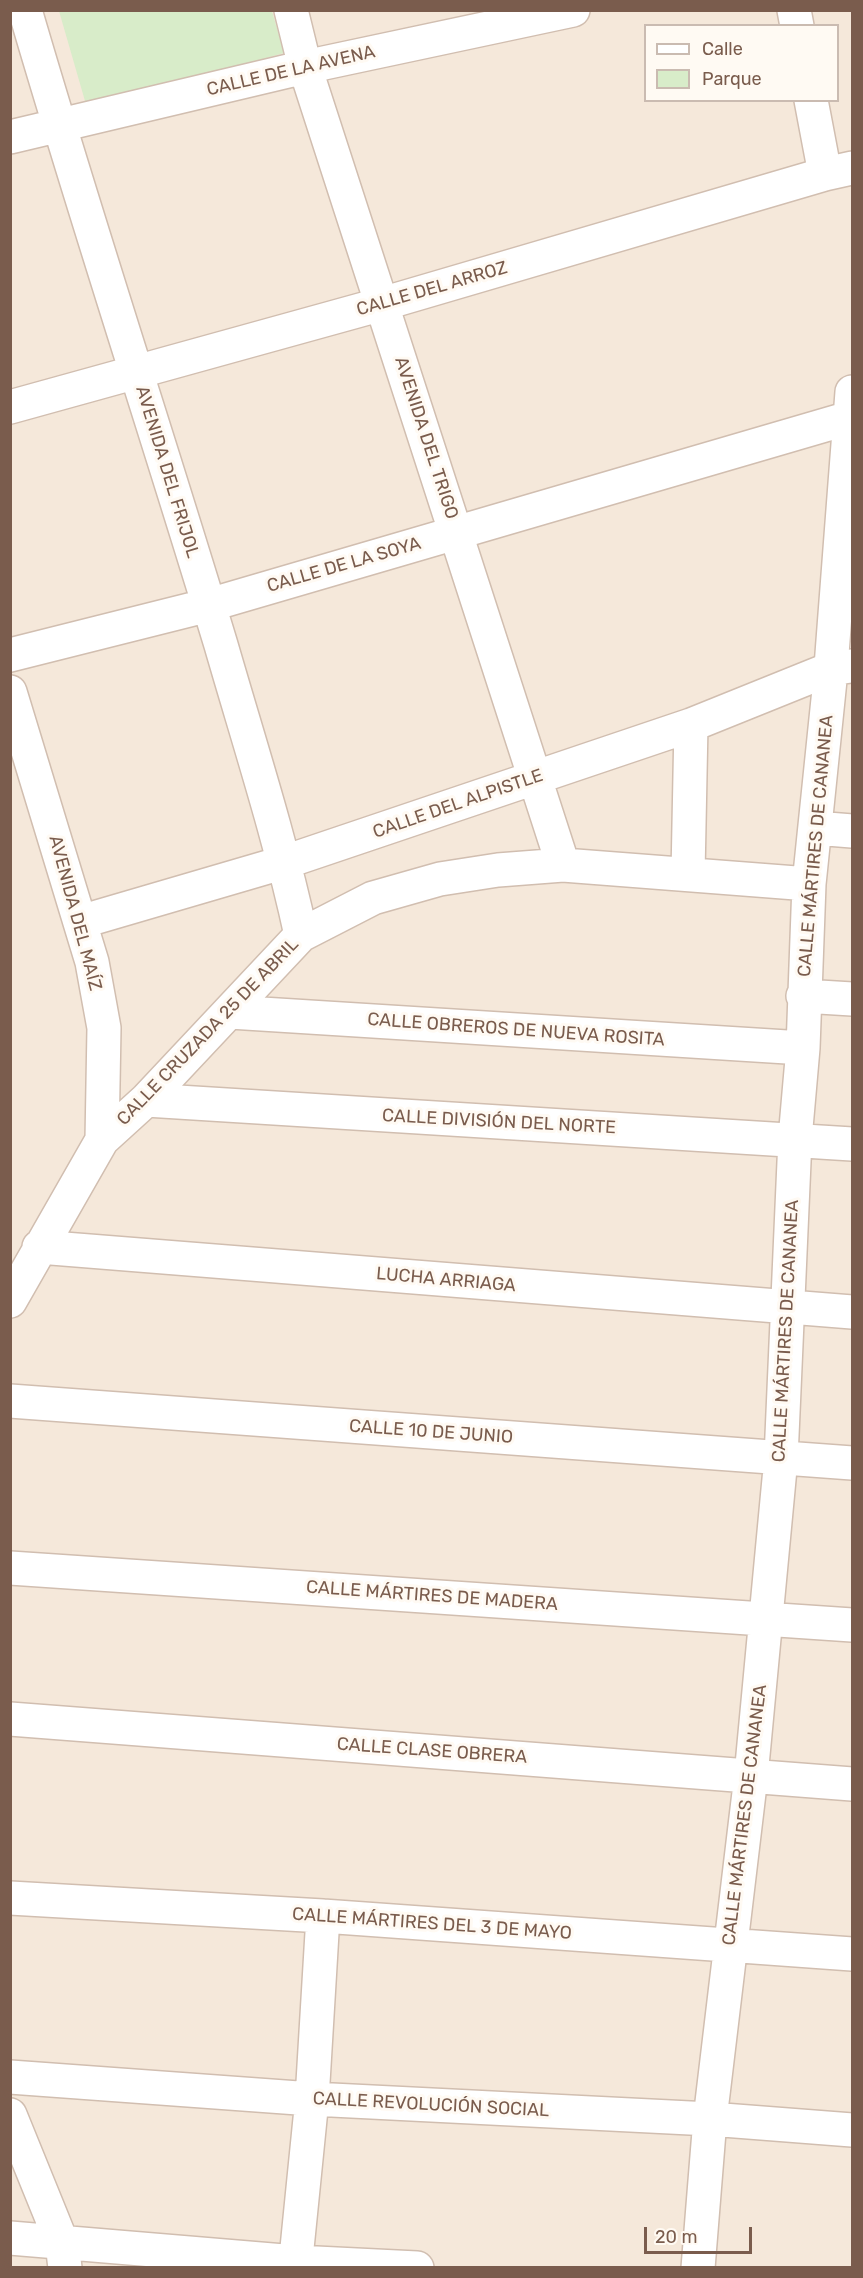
<!DOCTYPE html>
<html>
<head>
<meta charset="utf-8">
<style>
  body { margin:0 }
  #map { position:relative; width:863px; height:2278px; overflow:hidden; background:#fdf6ec; font-family:Rubik,sans-serif }
  canvas { display:block }
  .frame { position:absolute; inset:0; border:12px solid #7a5c4d; pointer-events:none }
  .legend { position:absolute; left:644px; top:24px; width:195px; height:78px; box-sizing:border-box; background:#fffaf3; border:2px solid #cabbb1; margin:0; padding:8px 10px; list-style:none; font-size:18px; color:#7a5c4d }
  .legend li { display:flex; align-items:center; gap:12px; height:30px }
  .legend b { width:30px; border:2px solid #cabbb1 }
  .scale { position:absolute; left:644px; top:2227px; width:108px; height:27px; box-sizing:border-box; border:3px solid #7a5c4d; border-top:0; padding-left:8px; font-size:18px; line-height:21px; white-space:nowrap; color:#7a5c4d; -webkit-text-stroke:4px #fffaf3; paint-order:stroke }
</style>
</head>
<body>
<div id="map">
<canvas width="863" height="2278"></canvas>
<div class="frame"></div>
<ul class="legend">
<li><b style="height:8px;background:#fff"></b>Calle</li>
<li><b style="height:16px;background:#d8ecc9"></b>Parque</li>
</ul>
<div class="scale">20 m</div>
</div>
<script>
const context = document.querySelector('canvas').getContext('2d');
context.lineJoin = 'round';
function paint(path, color) {
  context.fillStyle = color;
  context.fill(path, 'evenodd');
}
function strokePath(path, color, width, dash) {
  context.strokeStyle = color;
  context.lineWidth = width;
  context.lineCap = dash ? 'butt' : 'round';
  context.setLineDash(dash || []);
  context.stroke(path);
}
function label(font, color, halo, rows, align = 'center') {
  context.font = font + ' Rubik,sans-serif';
  context.lineWidth = 6;
  context.setLineDash([]);
  context.textBaseline = 'middle';
  context.strokeStyle = halo;
  context.fillStyle = color;
  for (const [text, x, y, turn = 0] of rows) {
    context.save();
    context.translate(x, y);
    context.rotate((+turn || 0) * Math.PI / 180);
    context.textAlign = isNaN(turn) ? turn : align;
    if (halo) context.strokeText(text, 0, 0);
    context.fillText(text, 0, 0);
    context.restore();
  }
}
paint(new Path2D(`
  M11,11H852V553L841,663L852,661V2267L11,2268ZM646,26H838V100H646Z`), '#f5e8da');
paint(new Path2D(`
  M59,11H272L284,53L87,108Z`), '#d8ecc9');
const minor = new Path2D(`
  M25,10C87,223 157,433 221,645C249,742 280,837 301,935
  M291,10L305,67L563,865
  M794,10L797,26
  M811,100L825,174
  M10,137L305,67L573,10
  M10,407L382,304L825,174L852,168
  M10,655L209,605L849,418
  M10,692L92,962L104,1028L102,1140
  M815,828L852,831
  M688,874L691,725
  M80,922L285,862L691,725L830,669L851,666
  M803,996L852,999
  M230,1012L803,1048
  M146,1100L852,1144
  M39,1247L852,1312
  M10,1301L102,1140L146,1100L301,935L373,898L440,879L498,870L563,865L809,884
  M10,1401L852,1463
  M10,1568L852,1625
  M10,1719L852,1784
  M10,1898L323,1916L852,1954
  M10,2077L312,2099L710,2119L852,2130
  M10,2115L62,2243L65,2268
  M10,2238L296,2262L417,2268
  M295,2268L312,2099L323,1916
  M698,2268L710,2119L751,1776L781,1458L795,1139L803,1048L809,884L830,680L852,392`);
strokePath(minor, '#d1beb0', 36);
strokePath(minor, '#fff', 33);
label('18px', '#7a5c4d', '#fffaf3', [
  ["CALLE DE LA AVENA",291,71,-13],
  ["CALLE DEL ARROZ",432,289,-16],
  ["AVENIDA DEL TRIGO",426,438,72],
  ["AVENIDA DEL FRIJOL",167,472,73],
  ["CALLE DE LA SOYA",344,565,-16],
  ["CALLE DEL ALPISTLE",458,804,-19],
  ["CALLE MÁRTIRES DE CANANEA",816,846,-85],
  ["AVENIDA DEL MAÍZ",75,913,75],
  ["CALLE OBREROS DE NUEVA ROSITA",516,1030,4],
  ["CALLE CRUZADA 25 DE ABRIL",208,1032,-46],
  ["CALLE DIVISIÓN DEL NORTE",499,1122,3],
  ["LUCHA ARRIAGA",446,1280,5],
  ["CALLE MÁRTIRES DE CANANEA",786,1331,-87],
  ["CALLE 10 DE JUNIO",431,1432,4],
  ["CALLE MÁRTIRES DE MADERA",432,1596,4],
  ["CALLE CLASE OBRERA",432,1751,4],
  ["CALLE MÁRTIRES DE CANANEA",745,1815,-83],
  ["CALLE MÁRTIRES DEL 3 DE MAYO",432,1924,4],
  ["CALLE REVOLUCIÓN SOCIAL",431,2105,3]
]);
</script>
</body>
</html>
